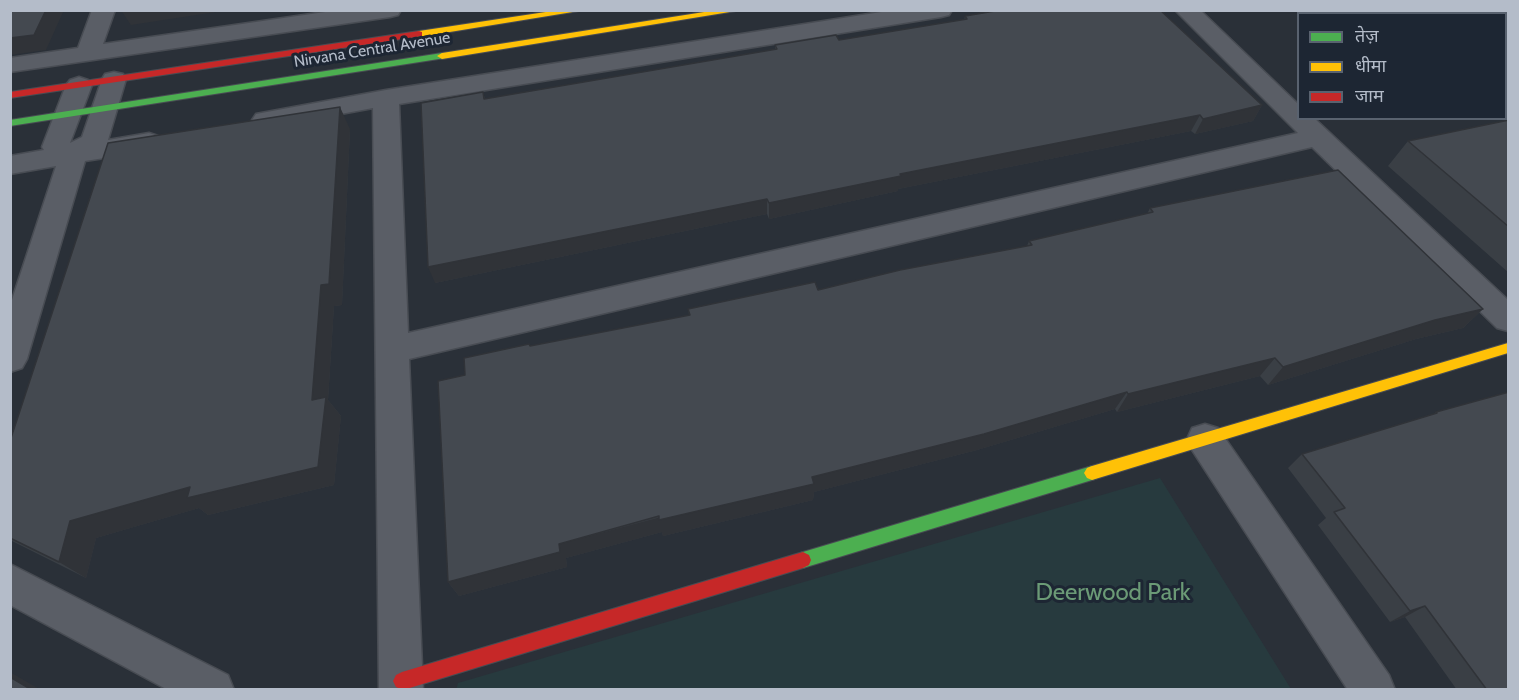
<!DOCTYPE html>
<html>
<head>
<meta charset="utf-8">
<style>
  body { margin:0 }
  #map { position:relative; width:1519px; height:700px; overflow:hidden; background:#2a3038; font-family:Cabin,"Noto Sans Devanagari",sans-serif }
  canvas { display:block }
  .frame { position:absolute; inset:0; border:12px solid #b4bcc9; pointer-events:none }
  .legend { position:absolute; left:1297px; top:12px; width:210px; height:108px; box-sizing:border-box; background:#1d2633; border:2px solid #59626f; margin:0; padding:8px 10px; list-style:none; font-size:18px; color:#b4bcc9 }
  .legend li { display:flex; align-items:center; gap:12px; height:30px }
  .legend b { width:30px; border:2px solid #59626f }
</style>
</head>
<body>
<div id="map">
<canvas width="1519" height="700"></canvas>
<div class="frame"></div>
<ul class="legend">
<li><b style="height:8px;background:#4caf50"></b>तेज़</li>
<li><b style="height:8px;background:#ffc107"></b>धीमा</li>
<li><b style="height:8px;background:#c62828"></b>जाम</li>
</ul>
</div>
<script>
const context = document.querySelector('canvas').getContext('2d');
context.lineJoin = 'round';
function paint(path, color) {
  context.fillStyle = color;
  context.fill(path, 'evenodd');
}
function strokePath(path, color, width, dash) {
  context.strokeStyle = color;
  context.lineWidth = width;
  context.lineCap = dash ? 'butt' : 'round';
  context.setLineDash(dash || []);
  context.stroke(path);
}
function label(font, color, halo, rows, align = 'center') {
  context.font = font + ' Cabin,sans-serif';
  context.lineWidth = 6;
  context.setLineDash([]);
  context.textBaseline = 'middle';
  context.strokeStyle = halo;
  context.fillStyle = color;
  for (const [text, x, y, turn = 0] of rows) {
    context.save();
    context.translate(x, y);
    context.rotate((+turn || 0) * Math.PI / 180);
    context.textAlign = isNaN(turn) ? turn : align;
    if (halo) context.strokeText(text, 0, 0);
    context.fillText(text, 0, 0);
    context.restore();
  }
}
paint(new Path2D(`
  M1160,478L1291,689L456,690L458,683Z`), '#273a3e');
const street = new Path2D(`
  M92,10H115L103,44L339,10H401L398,15L390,17L10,72V58L78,48Z
  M894,10H952L949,15L941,17L399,104L408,333L1298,133L1175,10H1200L1298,104V118H1314L1508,300V331L1497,328L1312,147L409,359L423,690H379L373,108L265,128L256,126L252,120L256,114L386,90Z
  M114,72L123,74L126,79L108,140L149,133L158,136L162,142L158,148L149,151L85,161L27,359L22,368L10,372V306L56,166L10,174V156L44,150L42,147L66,85L70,80L79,77L88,80L92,85L70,143L82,137L102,79L105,74Z
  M1205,424L1218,428L1389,675L1395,690H1348L1192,450L1187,439L1192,428Z
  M10,564L228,675L234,690H168L10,605Z`);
const fast = new Path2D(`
  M442,53L445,54V58L10,126V120Z
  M1092,466L1097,468L1100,473L1097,478L1092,480L803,568L797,565L795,560L797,555L803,552Z`);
const slow = new Path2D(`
  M559,10H585L419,37L414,34L419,31Z
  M717,10H742L442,59L437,56L442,53Z
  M1508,343V353L1092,480L1087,478L1084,473L1087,468L1092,466Z`);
const jam = new Path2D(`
  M419,31L422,32V36L10,98V92Z
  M803,552L809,555L811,560L809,565L803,568L403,690L396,687L393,681L396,675L402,672Z`);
strokePath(street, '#484c53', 3);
strokePath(fast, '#484c53', 2);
strokePath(slow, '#484c53', 2);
strokePath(jam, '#484c53', 2);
paint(street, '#5a5e66');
paint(fast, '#4caf50');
paint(slow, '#ffc107');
paint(jam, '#c62828');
paint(new Path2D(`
  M1439,10H1509V45L1506,44V14H1443Z
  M965,16L1262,105L1253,121L1195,134L1191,131L898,189V191L769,219L767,214L435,283L483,92L485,99L775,50V45L839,40L964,20Z
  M1509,120V273L1388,166L1408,141Z
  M350,129L342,305L334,306L328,400L341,416L334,485L208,515L199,508L96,538L86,578L10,540V441Z
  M1150,208L1483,309L1463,328L1416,339L1268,385L1260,376L1117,412L1115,409L977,450L814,492L813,500L663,536L662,532L566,558L567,567L459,596L448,582L465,375L530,346L689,315L688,309L818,290L1027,246L1029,241L1147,214Z
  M1509,392V690H1457L1405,617L1390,622L1318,525L1326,518L1288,468L1302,454L1432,415L1436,412Z`), '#3a3f45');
paint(new Path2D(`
  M46,10H64L46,50L10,55V38Z
  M121,10H229L131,25Z
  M1262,105L1253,121L1195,134L1203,119Z
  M340,107L350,129L342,305L334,306L328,400L341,416L334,485L208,515L199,508L96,538L86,578L59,562L70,521L190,487L312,400L321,285Z
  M1200,115L1191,131L898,189V191L769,219V203L900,174Z
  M767,199V214L435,283L428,267Z
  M1483,309L1463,328L1416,339L1268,385L1283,367L1435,320Z
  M1275,358L1260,376L1117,412L1128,394Z
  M1127,392L1115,409L977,450L814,492L813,500L663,536L662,532L566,558L567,567L459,596L448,582L559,544L812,477Z
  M1425,606L1405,617L1390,622L1410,611Z
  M10,672L41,690H32L10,677Z`), '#303338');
const building = new Path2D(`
  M10,10H46L34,35L10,38Z
  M1001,10H1160L1262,105L1203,119L1200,115L900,174L901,176L769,203L767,199L428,267L421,103L483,92L484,99L777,49L775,45L836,35L839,40L967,19L965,16Z
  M1496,10H1509V15H1506V14H1500Z
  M340,107L329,284L321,285L312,400L326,397L318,467L187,498L190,487L70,521L59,562L10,538V441L108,143Z
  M1509,120V227L1408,141Z
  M1338,170L1483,309L1435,320L1283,367L1275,358L1128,394L1127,392L984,434L812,477L814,484L659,520V516L559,544L560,552L448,582L438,381L465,375L464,358L529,344L530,346L690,315L688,309L815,282L818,290L900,270L1032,245L1029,241L1153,212L1150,208Z
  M1509,392V690H1487L1425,606L1410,611L1334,512L1345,508L1302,454L1437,413L1436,412Z
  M10,677L32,690H10Z`);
paint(building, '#444950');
strokePath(building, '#303338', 1.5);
label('16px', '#b4bcc9', '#1d2633', [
  ["Nirvana Central Avenue",372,50,-9]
]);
label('24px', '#6b9a76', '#1d2633', [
  ["Deerwood Park",1113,593]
]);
</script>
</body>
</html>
